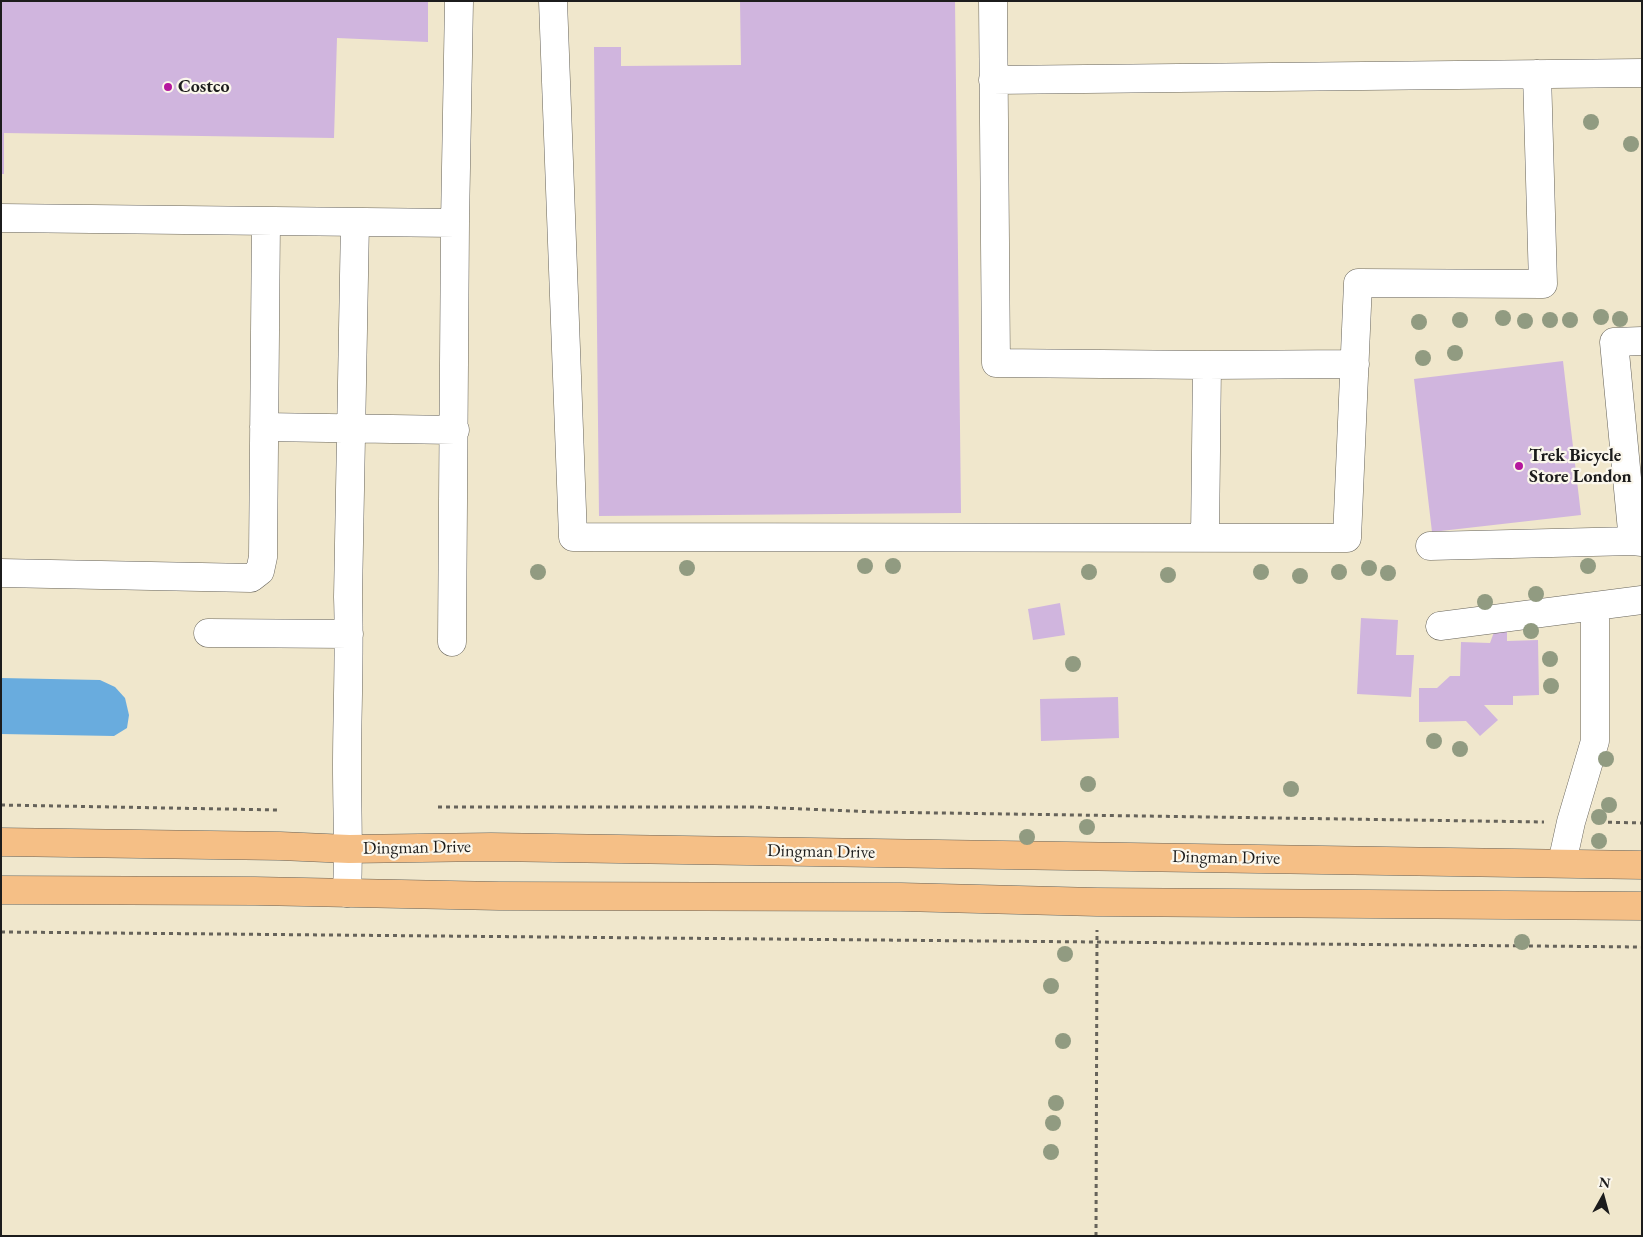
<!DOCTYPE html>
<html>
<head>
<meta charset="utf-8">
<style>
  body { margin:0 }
  #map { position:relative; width:1643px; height:1237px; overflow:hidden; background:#f0e7cc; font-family:"EB Garamond",serif }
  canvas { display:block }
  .frame { position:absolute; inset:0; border:2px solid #1c1c1c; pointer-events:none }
  .north { position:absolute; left:1578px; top:1172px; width:50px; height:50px; -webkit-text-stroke:4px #fbf7ec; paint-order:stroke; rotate:7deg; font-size:14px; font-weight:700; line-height:20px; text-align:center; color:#1c1c1c }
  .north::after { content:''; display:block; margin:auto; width:18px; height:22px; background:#1c1c1c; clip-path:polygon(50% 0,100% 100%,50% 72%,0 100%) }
</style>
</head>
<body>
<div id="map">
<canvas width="1643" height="1237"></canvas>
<div class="frame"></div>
<div class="north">N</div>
</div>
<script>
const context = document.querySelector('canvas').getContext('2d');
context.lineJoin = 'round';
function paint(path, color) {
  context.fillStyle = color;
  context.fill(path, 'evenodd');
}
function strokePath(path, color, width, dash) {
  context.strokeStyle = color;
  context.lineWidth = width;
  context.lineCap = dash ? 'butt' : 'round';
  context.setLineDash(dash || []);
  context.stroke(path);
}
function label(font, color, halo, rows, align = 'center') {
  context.font = font + ' "EB Garamond",serif';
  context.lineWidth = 4.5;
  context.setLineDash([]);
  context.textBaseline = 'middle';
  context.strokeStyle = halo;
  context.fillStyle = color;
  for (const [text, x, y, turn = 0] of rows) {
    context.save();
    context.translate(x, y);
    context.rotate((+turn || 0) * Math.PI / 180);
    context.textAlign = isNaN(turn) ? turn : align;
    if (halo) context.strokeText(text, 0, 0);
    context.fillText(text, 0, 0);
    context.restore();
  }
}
paint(new Path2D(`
  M1,678L100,680L115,687L125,698L129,715L127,728L114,736L1,734Z`), '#69acde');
paint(new Path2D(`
  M1,1H428V42L337,38L334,138L4,133V174H1Z
  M740,1H955L961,513L599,516L594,47H621V66L741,65Z
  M1563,361L1581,515L1432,532L1414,379Z
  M1060,603L1065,635L1033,640L1028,609Z
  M1361,618L1398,620L1396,655H1414L1411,697L1357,694Z
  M1494,632H1507V641L1538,640L1539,695L1513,696V705H1484L1498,720L1480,736L1466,721L1419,722V688H1437L1450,676H1460L1461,642L1490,643Z
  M1118,697L1119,738L1041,741L1040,699Z`), '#d0b5de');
const minor = new Path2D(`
  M553,1L573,537L1347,538L1358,283L1543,284L1537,74
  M993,1L996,363L1207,365L1205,538
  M993,80L1642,73
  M1,218L455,223L452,642
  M455,223L459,1
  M1207,365L1355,364
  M264,427L455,430
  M1633,541L1614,342L1642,341
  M1430,546L1633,541L1642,542
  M1,573L251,578L260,571L263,557L266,221
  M1440,626L1642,600
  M208,633L349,634
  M1562,863L1571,822L1595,741V606
  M347,893C349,850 347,808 347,766C347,710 350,654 348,597L355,222`);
const major = new Path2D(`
  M1,842L280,846L349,849L491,847L1642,865
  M1,890L255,891L499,896L901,897L1097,902L1642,906`);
strokePath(minor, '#66635a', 29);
strokePath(major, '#66635a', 29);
strokePath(new Path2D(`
  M1,805L279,810
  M438,807H755L875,812L1544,822
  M1600,822L1642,823
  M1,932L1642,947
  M1096,1236L1097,930`), '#66635a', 3, [4, 4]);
strokePath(minor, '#fff', 28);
strokePath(major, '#f5bf86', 28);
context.fillStyle = '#919b81';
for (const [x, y] of [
  [1591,122],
  [1631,144],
  [1601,317],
  [1503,318],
  [1620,319],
  [1460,320],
  [1550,320],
  [1570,320],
  [1525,321],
  [1419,322],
  [1455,353],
  [1423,358],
  [865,566],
  [893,566],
  [1588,566],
  [687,568],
  [1369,568],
  [538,572],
  [1089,572],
  [1261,572],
  [1339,572],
  [1388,573],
  [1168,575],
  [1300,576],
  [1536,594],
  [1485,602],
  [1531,631],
  [1550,659],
  [1073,664],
  [1551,686],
  [1434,741],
  [1460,749],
  [1606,759],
  [1088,784],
  [1291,789],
  [1609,805],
  [1599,817],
  [1087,827],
  [1027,837],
  [1599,841],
  [1522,942],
  [1065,954],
  [1051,986],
  [1063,1041],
  [1056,1103],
  [1053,1123],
  [1051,1152]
]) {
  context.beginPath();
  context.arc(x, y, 8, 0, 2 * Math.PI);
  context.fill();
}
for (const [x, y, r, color] of [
  [168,87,5,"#b5179e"],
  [1519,466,5,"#b5179e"]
]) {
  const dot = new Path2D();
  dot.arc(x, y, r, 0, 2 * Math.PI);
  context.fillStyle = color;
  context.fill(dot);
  strokePath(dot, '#fbf7ec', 2);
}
label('bold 18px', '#1c1c1c', '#fbf7ec', [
  ["Costco",178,87],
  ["Trek Bicycle",1529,456],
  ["Store London",1529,477]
], 'left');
label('18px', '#1c1c1c', '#fbf7ec', [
  ["Dingman Drive",417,848,-1],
  ["Dingman Drive",821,852,1],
  ["Dingman Drive",1226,858,1]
]);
</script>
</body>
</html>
